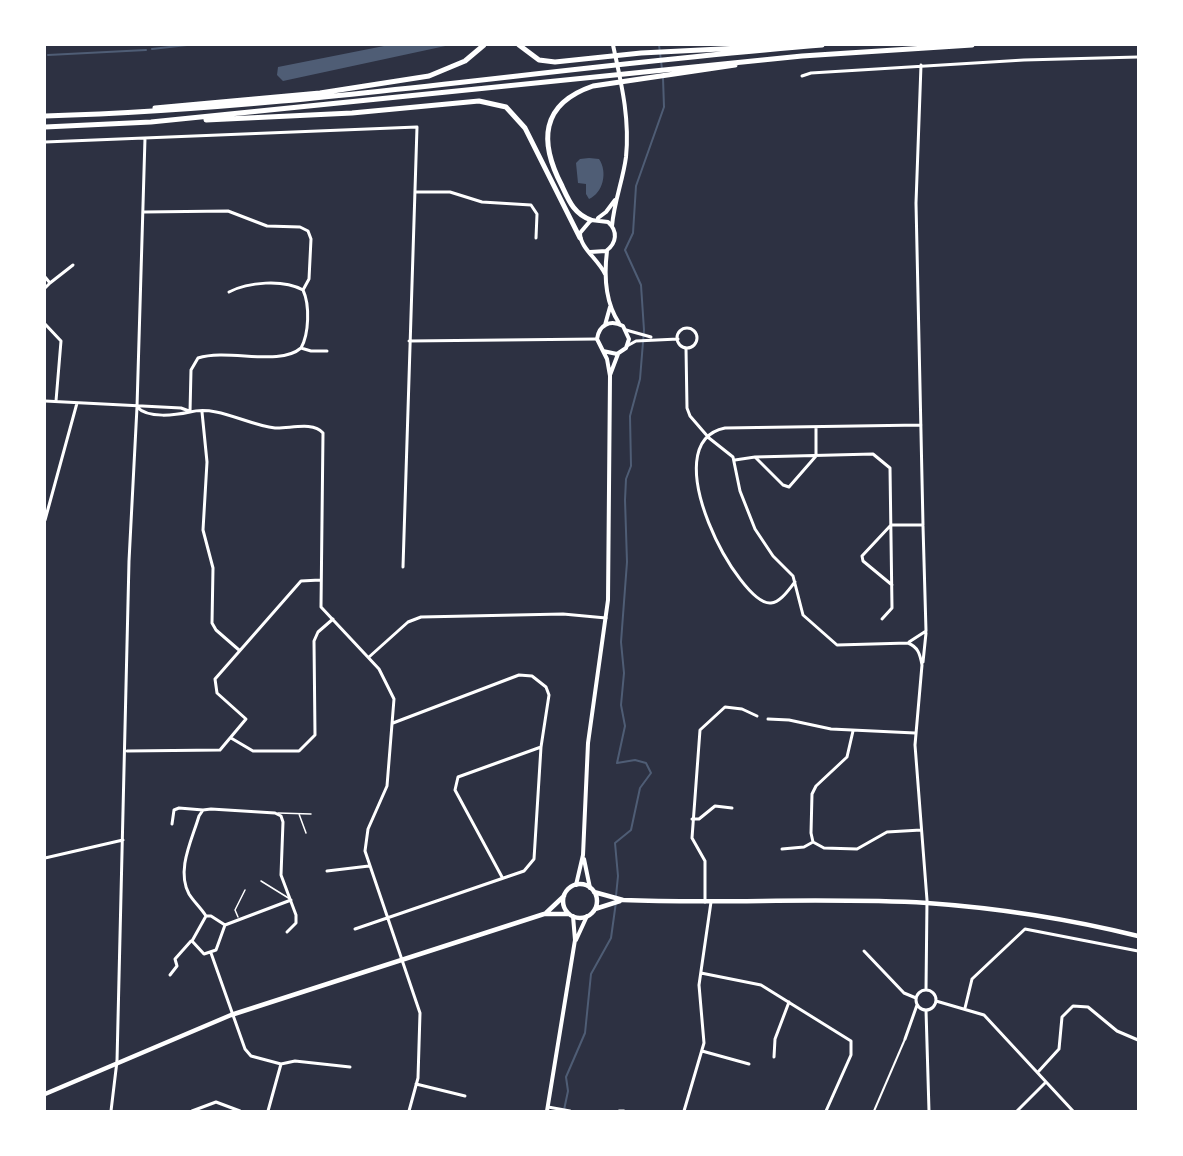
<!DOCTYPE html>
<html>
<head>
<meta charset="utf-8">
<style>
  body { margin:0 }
  #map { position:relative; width:1183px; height:1156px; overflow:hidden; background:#2d3142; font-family:"IBM Plex Serif",serif }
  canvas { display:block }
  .frame { position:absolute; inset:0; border:46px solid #fff; pointer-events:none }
</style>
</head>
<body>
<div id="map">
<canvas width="1183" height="1156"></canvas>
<div class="frame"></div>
</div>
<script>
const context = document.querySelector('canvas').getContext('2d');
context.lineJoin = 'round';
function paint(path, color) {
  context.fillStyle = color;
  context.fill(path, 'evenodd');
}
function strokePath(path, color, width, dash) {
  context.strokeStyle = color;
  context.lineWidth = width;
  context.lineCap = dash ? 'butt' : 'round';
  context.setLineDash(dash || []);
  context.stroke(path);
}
paint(new Path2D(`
  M389,45H450L283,81L277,75L278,67Z
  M589,158L599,159C608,172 603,193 589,199L586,194V184L578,183L576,163L580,159Z`), '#4f5d75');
strokePath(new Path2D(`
  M659,45L662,69
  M152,49L187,45
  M48,55L146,50
  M616,896L618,876L615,843L631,830L640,788L651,773L646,763L635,760L617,763L625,726L621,705L624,673L621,642L627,562L625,500L626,479L631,466L630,416L640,379L644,330L641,285L625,250L633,233L636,186L664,107L663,78
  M564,1110L568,1091L566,1077L585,1033L591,974L611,938L616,902`), '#4f5d75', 2);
strokePath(new Path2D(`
  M278,813L311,814
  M299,814L306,833
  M261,881L290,899
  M238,917L235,910L245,890`), '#fff', 1.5);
strokePath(new Path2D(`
  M874,1111L905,1039`), '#fff', 2);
strokePath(new Path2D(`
  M802,76L811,73L1024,60L1138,57
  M45,142L417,127L403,567
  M416,192H450L482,202L531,205L537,214L536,238
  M144,212L228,211L267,226L300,227L308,231L311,239L309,279L303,290C310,305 309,334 301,348C279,367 228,348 198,358L191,370L190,412
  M45,277L50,283L45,288
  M50,283L73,265
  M229,292C248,282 283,279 303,290
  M45,324L61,341L56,401
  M677 338a10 10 0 1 1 20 0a10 10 0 1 1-20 0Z
  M626,330L651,337
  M409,341L597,339
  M627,346L636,341L678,339
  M301,348L311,351H327
  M686,348L687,408L690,416L709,438L733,457L740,491L755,529L773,556L793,576L803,615L837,645L908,643C918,647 920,654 922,665L915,745L927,900L926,990
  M45,401L181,408L189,411
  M137,407C148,419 176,415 190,412C218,405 247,425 275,428C289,429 313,421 323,433L321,607L379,669L394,699L387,786L368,829L365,851L420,1013L418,1078L409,1111
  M202,412L207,462L203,530L213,568L212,623L216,630L239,650
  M816,427V456L789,487L783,485L755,457L873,454L890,468L892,608L882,619
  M735,460L755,457
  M45,520L77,403
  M795,582C789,589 781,602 771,603C740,607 651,443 725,428L921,425
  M892,585L863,561L862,556L891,525H923L916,203L921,65
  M909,642L926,631L923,526
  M369,657L408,622L421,617L563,614L606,618
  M923,662L926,633
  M768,719L789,720L831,729L915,733
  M853,731L847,757L816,786L812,794L811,833L813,842L824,848L857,849L887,832L921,830
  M231,738L253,751H299L315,735L314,641L318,632L333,619
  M127,751L220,750L246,719L217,693L215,679L301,581L320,580
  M692,819H699L715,806L732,808
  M172,824L174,810L179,808L203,810
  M782,849L804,847L813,842
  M45,858L123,840
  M327,871L369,866
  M502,877L455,790L458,777L541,747
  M705,902V861L692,838L700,730L725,707L742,709L757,716
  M206,916C201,908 194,902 189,894C176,870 192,840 199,816L203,810L211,809L275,813L281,816L283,822L281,875L296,915V923L287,932
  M206,916H211L225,925L216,950L204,954L192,941Z
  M225,925L291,900
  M355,929L524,871L534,859L541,747L549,695L546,687L532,676L519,675L393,723
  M864,951L904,993L916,998
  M211,953L245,1049L251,1056L281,1064L268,1111
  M701,973L761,985L851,1041V1055L826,1111
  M170,975L177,966L175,959L191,941
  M916 1000a10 10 0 1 1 20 0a10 10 0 1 1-20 0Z
  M936,1001L984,1015L1073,1111
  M965,1008L972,979L1025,929L1138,951
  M926,1010L929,1111
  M905,1039L917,1005
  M702,1051L749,1064
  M774,1057L775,1039L789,1002
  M281,1064L295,1061L350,1067
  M1038,1072L1059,1049L1062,1017L1073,1006L1088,1007L1117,1031L1138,1040
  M416,1084L465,1096
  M548,1107L570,1111
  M111,1111L117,1061L129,561L137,407L145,138
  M192,1111L216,1102L240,1111
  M619,1111H624
  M684,1111L704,1043L699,985L711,902
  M1017,1111L1046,1082`), '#fff', 3);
strokePath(new Path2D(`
  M598,218L606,212L615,200
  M612,226C614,202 623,180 626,157C630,118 621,82 613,45
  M607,251C604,275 605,302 619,323
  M590,252L606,251C617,243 618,231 608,222L591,220L580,233C580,248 598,259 605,274
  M605,325L610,307
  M610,375L618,354
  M584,859L590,888
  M576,885L583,855L588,743L608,600L610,376L607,359L597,339C599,325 610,319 623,326L629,339L626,348L617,354L603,351
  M576,940L587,916
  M547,1111L575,940L573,916`), '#fff', 4);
strokePath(new Path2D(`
  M563 901a17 17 0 1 1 34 0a17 17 0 1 1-34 0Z
  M594,892L623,900C724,904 826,897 927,903C998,908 1069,919 1138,936
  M595,909L620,901
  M546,913L564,896
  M45,1094L231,1015L544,914H569`), '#fff', 4.5);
strokePath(new Path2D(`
  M519,45L539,60L555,62L641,53L780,46
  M155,108L320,93L429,76L465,61L484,45
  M45,116C306,109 563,65 822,45
  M206,120L352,113L479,101L506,107L525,128L580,238
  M45,127L151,122L802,56L972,45
  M591,220C574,214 569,201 562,186C539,142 540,104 593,86L735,65`), '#fff', 5);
</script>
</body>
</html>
